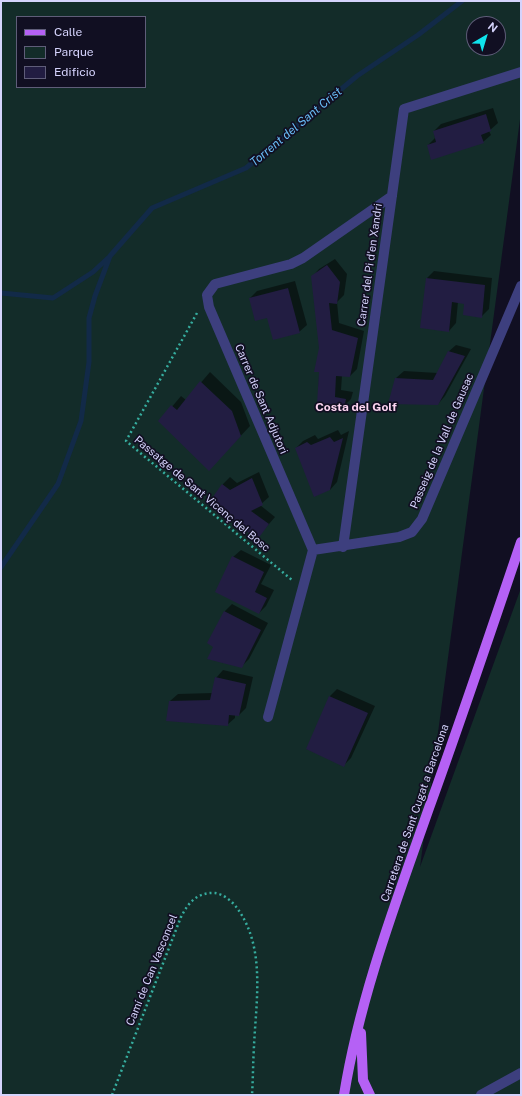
<!DOCTYPE html>
<html>
<head>
<meta charset="utf-8">
<style>
  body { margin:0 }
  #map { position:relative; width:522px; height:1096px; overflow:hidden; background:#110f22; font-family:"Public Sans",sans-serif }
  canvas { display:block }
  .frame { position:absolute; inset:0; border:2px solid #d5d3fc; pointer-events:none }
  .legend { position:absolute; left:16px; top:16px; width:130px; height:72px; box-sizing:border-box; background:#110f22; border:1px solid #5f5d79; margin:0; padding:5px 7px; list-style:none; font-size:12px; color:#d5d3fc }
  .legend li { display:flex; align-items:center; gap:8px; height:20px }
  .legend b { width:20px; border:1px solid #5f5d79 }
  .north { position:absolute; left:466px; top:16px; width:40px; height:40px; box-sizing:border-box; background:#110f22; border:1px solid #5f5d79; border-radius:50%; rotate:38deg; font-size:11px; font-weight:700; line-height:16px; text-align:center; color:#d5d3fc }
  .north::after { content:''; display:block; margin:auto; width:14px; height:18px; background:#0fe3ec; clip-path:polygon(50% 0,100% 100%,50% 72%,0 100%) }
</style>
</head>
<body>
<div id="map">
<canvas width="522" height="1096"></canvas>
<div class="frame"></div>
<ul class="legend">
<li><b style="height:5px;background:#b561f5"></b>Calle</li>
<li><b style="height:11px;background:#132c29"></b>Parque</li>
<li><b style="height:11px;background:#221d42"></b>Edificio</li>
</ul>
<div class="north">N</div>
</div>
<script>
const context = document.querySelector('canvas').getContext('2d');
context.lineJoin = 'round';
function paint(path, color) {
  context.fillStyle = color;
  context.fill(path, 'evenodd');
}
function strokePath(path, color, width, dash) {
  context.strokeStyle = color;
  context.lineWidth = width;
  context.lineCap = dash ? 'butt' : 'round';
  context.setLineDash(dash || []);
  context.stroke(path);
}
function label(font, color, halo, rows, align = 'center') {
  context.font = font + ' "Public Sans",sans-serif';
  context.lineWidth = 3.5;
  context.setLineDash([]);
  context.textBaseline = 'middle';
  context.strokeStyle = halo;
  context.fillStyle = color;
  for (const [text, x, y, turn = 0] of rows) {
    context.save();
    context.translate(x, y);
    context.rotate((+turn || 0) * Math.PI / 180);
    context.textAlign = isNaN(turn) ? turn : align;
    if (halo) context.strokeText(text, 0, 0);
    context.fillText(text, 0, 0);
    context.restore();
  }
}
paint(new Path2D(`
  M1,1H521V112L420,867L521,588V1095H1ZM17,17H145V87H17ZM474,24H498V48H474Z`), '#132c29');
paint(new Path2D(`
  M493,108L498,123L489,131L491,135L483,142L428,145L435,138L434,131L441,124Z
  M335,259L347,274L344,295L337,302L339,323L364,331L357,369L350,376H342L341,390L353,392L351,399L343,407L318,404L320,348L312,277L319,269Z
  M434,271L492,278L489,309L481,317L465,303L458,302L456,323L449,331L427,278Z
  M295,281L307,325L299,332L268,317L250,298L257,291Z
  M456,345L471,349L445,396L438,404L396,378L404,371L438,373L448,352Z
  M210,372L241,402L250,426L218,460L160,421L181,396L186,400Z
  M338,430L341,435L349,431L337,482L330,490L296,448L303,441L315,435L318,439Z
  M259,472L269,497L260,505L275,517L257,538L211,500L223,484L230,477L237,483Z
  M241,550L271,565L261,584L274,590L266,606L259,613L233,557Z
  M232,604L268,623L249,659L241,667L215,647L224,612Z
  M223,670L253,677L246,708L239,715H235V718L227,725L170,701L178,694L212,693L216,678Z
  M337,689L375,706L351,758L344,765L307,749L330,696Z`), '#0007');
strokePath(new Path2D(`
  M1,293L53,298L93,272L108,258
  M1,567L58,484L81,421L89,362V318L95,296L110,256L152,208L246,168L357,76L418,35L462,1`), '#122a48', 5);
paint(new Path2D(`
  M486,114L491,131L481,135L484,143L431,160L427,145L436,142L433,131Z
  M327,265L340,282L337,304L329,303L332,330L358,338L350,377L336,376L335,397L346,399L344,408L317,404L319,372H314L319,348L311,276Z
  M426,278L485,285L482,318L463,315L464,304L452,302L449,332L420,328Z
  M288,288L300,333L273,340L267,318L255,321L249,298Z
  M448,351L465,356L438,405L388,404L395,378L433,380Z
  M200,381L232,411L241,436L209,471L158,421L171,405L177,410Z
  M330,437L334,442L343,438L330,490L314,497L295,448L307,442L311,445Z
  M252,478L263,505L251,511L269,524L257,540L210,501L222,484L230,490Z
  M232,556L264,572L255,592L267,598L259,614L215,592Z
  M224,611L261,630L242,668L207,659L213,647L207,643Z
  M215,677L246,684L239,716L229,715L228,726L166,721L169,701L210,700Z
  M329,696L368,713L344,767L306,749Z`), '#221d42');
strokePath(new Path2D(`
  M197,313L126,441L292,580
  M112,1095L181,917C188,903 197,892 215,893C223,894 232,901 237,908C266,947 256,1001 254,1046C253,1063 253,1079 252,1095`), '#36ad9f', 2.5, [2, 3]);
strokePath(new Path2D(`
  M343,547L404,109L521,72
  M313,550L399,537L412,532L422,519L521,286
  M268,717L313,550L209,307L207,295L215,284L291,264L303,258L392,196
  M481,1095L521,1073`), '#3d3f7e', 10);
strokePath(new Path2D(`
  M361,1033L363,1080L370,1095
  M344,1095C360,996 396,902 429,808C461,720 491,631 521,542`), '#b561f5', 10);
label('11px', '#d5d3fc', '#110f22', [
  ["Carrer del Pi d'en Xandri",370,265,-82],
  ["Carrer de Sant Adjutori",261,399,67],
  ["Passeig de la Vall de Gausac",442,441,-67],
  ["Passatge de Sant Vicenç del Bosc",202,494,40],
  ["Carretera de Sant Cugat a Barcelona",415,813,-71],
  ["Camí de Can Vasconcel",152,970,-68]
]);
label('italic 12px', '#68bcf5', '#110f22', [
  ["Torrent del Sant Crist",296,127,-40]
]);
label('bold 12px', '#fcd5f0', '#110f22', [
  ["Costa del Golf",356,407]
]);
</script>
</body>
</html>
